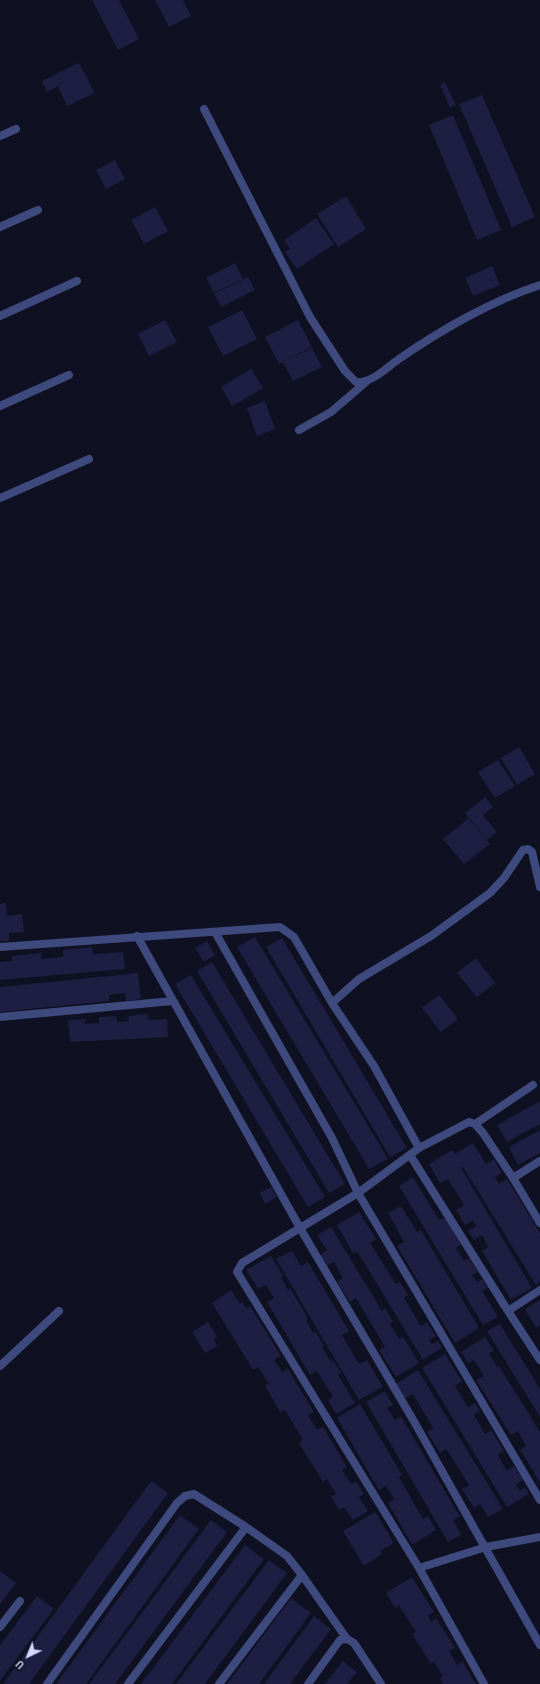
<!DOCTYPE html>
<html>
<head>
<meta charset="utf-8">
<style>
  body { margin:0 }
  #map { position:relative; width:540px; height:1684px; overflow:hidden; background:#0f1021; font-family:"Archivo Narrow",sans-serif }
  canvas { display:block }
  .north { position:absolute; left:8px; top:1636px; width:40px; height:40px; -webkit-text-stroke:3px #0f1021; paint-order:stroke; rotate:223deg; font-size:11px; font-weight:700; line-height:16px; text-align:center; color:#d3d8fc }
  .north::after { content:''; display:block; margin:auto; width:14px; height:18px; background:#d3d8fc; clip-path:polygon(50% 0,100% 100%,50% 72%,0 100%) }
</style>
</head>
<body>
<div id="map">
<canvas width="540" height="1684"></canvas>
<div class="north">U</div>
</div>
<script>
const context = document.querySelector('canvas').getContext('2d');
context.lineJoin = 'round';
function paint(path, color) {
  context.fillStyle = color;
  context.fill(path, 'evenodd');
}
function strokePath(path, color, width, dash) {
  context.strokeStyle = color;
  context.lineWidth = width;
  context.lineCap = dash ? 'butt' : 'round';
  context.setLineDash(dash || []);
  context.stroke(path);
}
paint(new Path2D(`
  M92,0H119L139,39L118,50Z
  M155,0H183L191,16L169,27Z
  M79,63L95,93L67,106L58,86L47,92L42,81Z
  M445,82L456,105L450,108L440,85Z
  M482,95L535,217L512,227L459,104Z
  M453,115L501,230L477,240L429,125Z
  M115,160L125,179L106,189L96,170Z
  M346,196L366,229L338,247L317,214Z
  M155,207L168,231L144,244L131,220Z
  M316,218L334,244L297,269L285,252L290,249L284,240Z
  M235,263L243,279L214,293L206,278Z
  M492,266L500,285L473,296L465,278Z
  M248,277L255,290L221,307L214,294Z
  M242,310L257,339L223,356L208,327Z
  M165,320L177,342L149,356L138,334Z
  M298,320L312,347L279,364L265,337Z
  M312,348L322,367L293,381L283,362Z
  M251,369L263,388L232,406L221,387Z
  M265,401L275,429L257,436L247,408Z
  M519,747L535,774L517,785L501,758Z
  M498,760L515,786L495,798L478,772Z
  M485,797L493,807L483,815L497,832L487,840L465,813Z
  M468,818L490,844L464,864L443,839L456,829L468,842L456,829Z
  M6,903L7,916L22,914L24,932L9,933V941H0V904Z
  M255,937L388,1159L369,1169L237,947Z
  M282,938L407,1148L390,1157L266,947Z
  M207,941L215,955L204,962L195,948Z
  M92,947L93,954L123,952L125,969L0,980V962L12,961V956L41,953V959L63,957V950Z
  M476,958L495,983L477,997L457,973Z
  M212,962L345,1184L329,1193L197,971Z
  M138,973L141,999L126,1001L125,993L109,995V1001L0,1012V987Z
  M191,975L325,1197L308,1207L175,984Z
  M439,995L458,1019L441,1032L422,1008Z
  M148,1014V1020L167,1019L168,1037L70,1042L68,1020L85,1019V1024L99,1023V1017L116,1016L117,1022L129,1021L128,1016Z
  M540,1101V1124L507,1142L497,1125Z
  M540,1130V1153L518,1165L509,1147Z
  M473,1143L486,1164L494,1159L502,1173L495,1177L499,1184L507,1179L540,1233V1282L536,1285L460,1162L463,1167L461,1168L532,1288L511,1300L482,1251L488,1247L482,1235L474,1240L468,1231L476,1226L473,1220L465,1225L456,1210L464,1205L448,1179L440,1183L429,1164L452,1150L455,1154Z
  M413,1177L439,1220L445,1217L461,1245L456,1248L464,1261L469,1258L478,1272L472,1275L477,1282L482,1279L488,1288L482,1291L498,1317L483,1325L399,1186Z
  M271,1187L277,1197L265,1204L260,1193Z
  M401,1206L417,1232L421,1230L479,1328L455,1343L397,1246L404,1242L388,1213Z
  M359,1212L376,1239L370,1243L396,1284L400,1282L408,1295L404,1298L421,1326L427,1322L436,1336L429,1340L432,1344L438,1341L442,1348L423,1360L357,1251L353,1253L337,1225Z
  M331,1227L382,1311L385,1308L393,1322L390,1324L399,1339L403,1337L419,1363L396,1377L379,1350L385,1347L356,1298L350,1302L337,1282L343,1278L334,1262L327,1266L320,1255L327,1250L317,1235Z
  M292,1251L301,1266L308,1262L349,1331L342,1335L359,1364L367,1360L383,1387L359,1400L276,1259Z
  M271,1256L283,1276L281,1277L288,1290L290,1288L308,1318L306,1320L313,1333L316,1332L324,1346L322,1347L331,1362L333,1360L341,1373L338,1375L355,1403L336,1414L328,1400L333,1397L317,1371L310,1375L267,1302L274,1298L266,1285L258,1289L246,1270Z
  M231,1290L240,1304L242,1302L246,1308L250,1306L281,1356L274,1360L282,1372L288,1369L314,1412L308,1415L317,1430L323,1427L347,1467L342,1470L351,1484L356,1481L364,1494L359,1497L368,1511L353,1520L344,1507L339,1510L331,1497L336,1494L327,1479L323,1482L299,1443L303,1440L285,1410L281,1413L265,1386L269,1384L258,1367L253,1370L212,1303Z
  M540,1300V1325L536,1328L525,1309Z
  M208,1322L217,1337L214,1339L217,1346L205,1353L192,1332Z
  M500,1324L540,1389V1417L487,1331Z
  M485,1337L494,1351L489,1353L497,1367L499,1366L540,1432V1482L520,1450L526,1446L518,1431L511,1435L476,1380L484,1376L474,1360L468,1363L461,1352Z
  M445,1354L462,1381L455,1386L468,1407L475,1403L480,1411L474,1415L485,1434L491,1430L504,1451L498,1455L507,1471L514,1466L523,1480L516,1485L520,1491L525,1487L529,1494L507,1507L422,1368Z
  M418,1370L503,1509L488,1517L480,1504L474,1508L462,1489L469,1485L446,1449L440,1453L427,1432L433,1428L413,1394L405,1398L396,1384Z
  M385,1391L393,1405L387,1408L395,1420L401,1416L460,1517L453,1520L461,1535L448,1542L366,1402Z
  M360,1404L402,1475L399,1477L423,1519L428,1516L436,1530L412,1545L388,1503L394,1499L386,1486L379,1490L337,1418Z
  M151,1481L168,1493L29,1684H3Z
  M375,1512L394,1543L380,1551L382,1554L364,1566L343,1531Z
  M180,1515L199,1529L86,1684H56Z
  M211,1520L227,1532L115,1684H89Z
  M245,1545L264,1559L172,1684H141Z
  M269,1560L287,1573L205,1684H176Z
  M0,1571L16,1583L0,1604Z
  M412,1577L434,1612L428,1616L431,1622L436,1618L455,1648L449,1651L457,1665L462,1661L476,1684H443L440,1678L443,1676L434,1662L431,1664L412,1634L416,1632L399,1605L395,1608L386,1593Z
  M37,1596L54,1609L0,1681V1645Z
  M291,1598L311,1613L259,1684H227Z
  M314,1616L331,1629L290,1684H264Z
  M343,1661L357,1672L347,1684H325Z`), '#1d1e41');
strokePath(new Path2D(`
  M204,109L310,317L345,371L356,382C371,384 387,367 399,359C439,331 493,300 540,285
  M0,136L16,129
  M0,227L38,210
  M0,316L77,281
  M0,406L69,375
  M299,430L331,412L366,382
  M0,498L89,459
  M215,932L332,1138L358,1193L540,1500
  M137,936L300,1228L412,1418L540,1645
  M0,947L280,927L294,937L332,1003L374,1066L419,1148
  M332,1003L359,979L431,936L490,893L504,878L523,850L528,849L532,852L540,887
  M0,1017L173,1001
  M475,1124L533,1085
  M410,1155L508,1311
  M513,1178L540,1161
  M540,1290L508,1311L540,1360
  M0,1366L59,1311
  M419,1568L486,1547L540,1537
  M0,1627L20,1601
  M47,1684L177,1503L185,1496L194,1494L246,1527L287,1556L302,1575L347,1639
  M128,1684L246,1527
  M219,1684L302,1575
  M308,1684L340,1640L347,1639L354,1643L381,1684
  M484,1684L419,1568L237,1272L242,1263L358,1193L419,1148L469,1122L475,1124L483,1133L513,1178L540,1223`), '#3e4a7d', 8);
</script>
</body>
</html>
